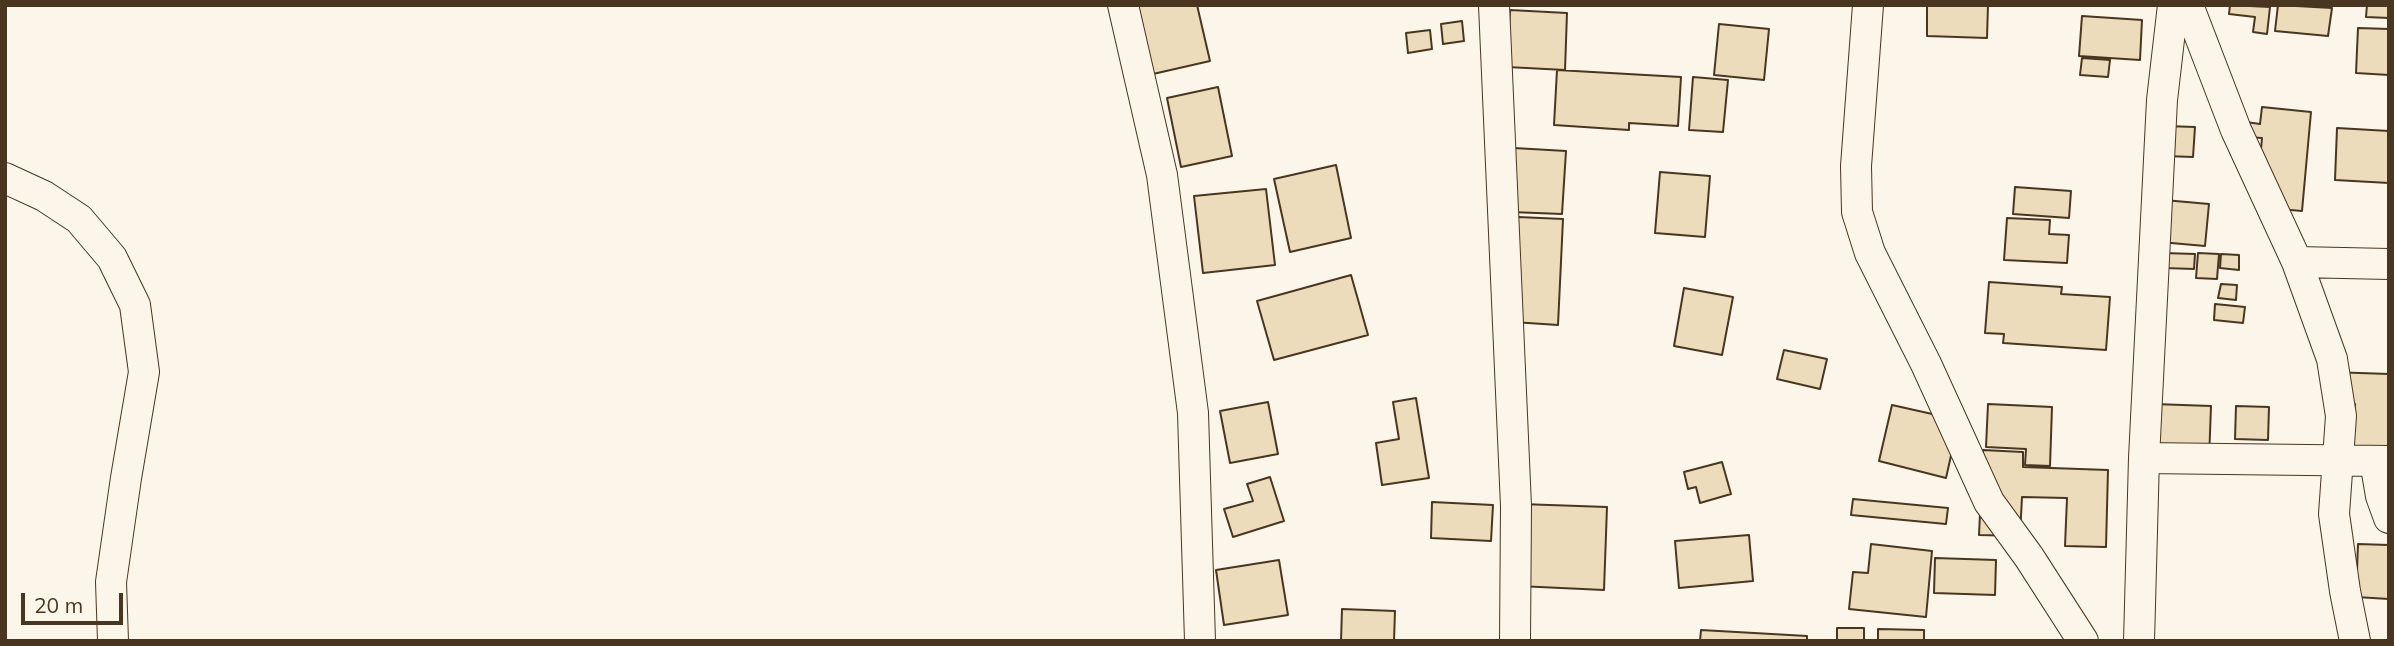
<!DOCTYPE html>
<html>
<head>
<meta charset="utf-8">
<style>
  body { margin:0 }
  #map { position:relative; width:2394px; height:646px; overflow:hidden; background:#fbf6e9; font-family:Mulish,sans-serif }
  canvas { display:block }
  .frame { position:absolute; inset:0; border:7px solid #4a3520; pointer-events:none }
  .scale { position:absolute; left:21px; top:593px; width:102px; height:32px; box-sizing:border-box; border:4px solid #4a3520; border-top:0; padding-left:9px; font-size:21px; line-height:24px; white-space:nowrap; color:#4a3520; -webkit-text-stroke:5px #fbf6e9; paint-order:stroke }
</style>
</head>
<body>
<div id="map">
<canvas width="2394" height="646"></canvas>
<div class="frame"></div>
<div class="scale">20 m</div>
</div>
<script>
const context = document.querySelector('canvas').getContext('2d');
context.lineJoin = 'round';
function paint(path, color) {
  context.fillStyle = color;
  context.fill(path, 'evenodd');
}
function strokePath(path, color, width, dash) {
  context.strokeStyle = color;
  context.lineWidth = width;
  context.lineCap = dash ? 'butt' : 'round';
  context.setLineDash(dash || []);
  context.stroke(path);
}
const building = new Path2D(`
  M1138,5H1197L1210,61L1153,74Z
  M1927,5H1988L1987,38L1927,36Z
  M2230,5L2270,7L2267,34L2253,32L2255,17L2229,14Z
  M2278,5L2332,8L2328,36L2275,31Z
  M2367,5H2389V18L2366,17Z
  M1510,10L1567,13L1565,70L1507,67Z
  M2082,16L2142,20L2140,60L2079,56Z
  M1462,21L1464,41L1443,44L1441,24Z
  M1719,24L1769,29L1764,80L1714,75Z
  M2358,28L2389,29V75L2356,73Z
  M1430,30L1432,49L1408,53L1406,33Z
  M2082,58L2110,60L2108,77L2080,75Z
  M1557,70L1681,77L1678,126L1629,123V130L1554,125Z
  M1693,77L1728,80L1723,132L1689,130Z
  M1218,87L1232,156L1181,167L1167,98Z
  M2262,107L2311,112L2302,211L2256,207L2262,138L2245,137L2246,122L2260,124Z
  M2166,126L2195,127L2193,157L2165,156Z
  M2337,128L2389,131V183L2335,180Z
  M1514,148L1566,151L1562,214L1511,212Z
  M1336,165L1351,238L1290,252L1274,179Z
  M1660,172L1710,176L1705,237L1655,233Z
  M2015,187L2071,191L2069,218L2013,214Z
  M1266,189L1275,265L1203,273L1194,196Z
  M2164,200L2209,204L2205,246L2160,242Z
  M1518,217L1563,219L1558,325L1513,322Z
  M2007,218L2050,220L2049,234L2069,235L2067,263L2004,260Z
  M2164,253L2195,254L2194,269L2164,268Z
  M2198,253L2219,254L2217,279L2196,278Z
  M2221,254L2239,255V270L2220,268Z
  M1351,275L1368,335L1274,360L1257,301Z
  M1989,282L2062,287L2061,294L2110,297L2106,350L2003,343L2004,334L1985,333Z
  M2221,284L2237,285L2236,300L2218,298Z
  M1684,288L1733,297L1722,355L1674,346Z
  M2215,304L2245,307L2243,323L2214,320Z
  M1784,350L1827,359L1820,389L1777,379Z
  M2330,372L2389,374V452L2328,449L2353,427L2355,404L2329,402Z
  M1416,398L1429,478L1382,485L1376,443L1399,439L1393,402Z
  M1268,402L1278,454L1230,463L1220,411Z
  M1988,404L2052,407L2050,466L2025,465L2026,449L1986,447Z
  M2154,404L2211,406L2209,460L2151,458Z
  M1892,405L1959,420L1946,478L1879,461Z
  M2236,406L2269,407L2268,440L2235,439Z
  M1983,450L2023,452V467L2108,470L2106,547L2065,546L2067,498L2022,497L2020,536L1979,535Z
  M1722,462L1731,494L1700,503L1696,487L1688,489L1684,472Z
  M1270,477L1284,521L1233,537L1224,509L1253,501L1247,484Z
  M1853,499L1948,508L1946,524L1851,515Z
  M1432,502L1493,505L1491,541L1431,538Z
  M1521,504L1607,507L1604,590L1518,586Z
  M1749,535L1753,581L1679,588L1675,541Z
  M1871,544L1932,551L1926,617L1849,609L1853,572L1868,573Z
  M2358,544L2389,545V599L2356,597Z
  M1935,558L1996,560L1995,595L1934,593Z
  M1279,560L1288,615L1224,625L1216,570Z
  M1342,609L1395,611L1394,641H1341Z
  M1837,628H1864V641H1837Z
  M1878,629L1924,630V641H1878Z
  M1701,630L1807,636V641H1700Z`);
paint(building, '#ecdcbc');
strokePath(building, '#4a3520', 2);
const street = new Path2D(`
  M1123,5L1162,175L1193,413L1200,641
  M1494,5L1516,506L1515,641
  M1868,5L1856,166L1857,212L1870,253L1926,364L1989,502L2029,557L2083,641
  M2188,5L2236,130L2297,262L2332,359L2341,416L2334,514L2345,591L2355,641
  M5,178L44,196L79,219L112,258L135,305L144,372L126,478L111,582L113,641
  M2297,262L2389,264
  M2144,458L2389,461
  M2375,461L2381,496L2389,518
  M2139,641L2144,458L2162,100L2173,5`);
strokePath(street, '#4a3520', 32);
strokePath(street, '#fbf6e9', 30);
</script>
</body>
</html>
